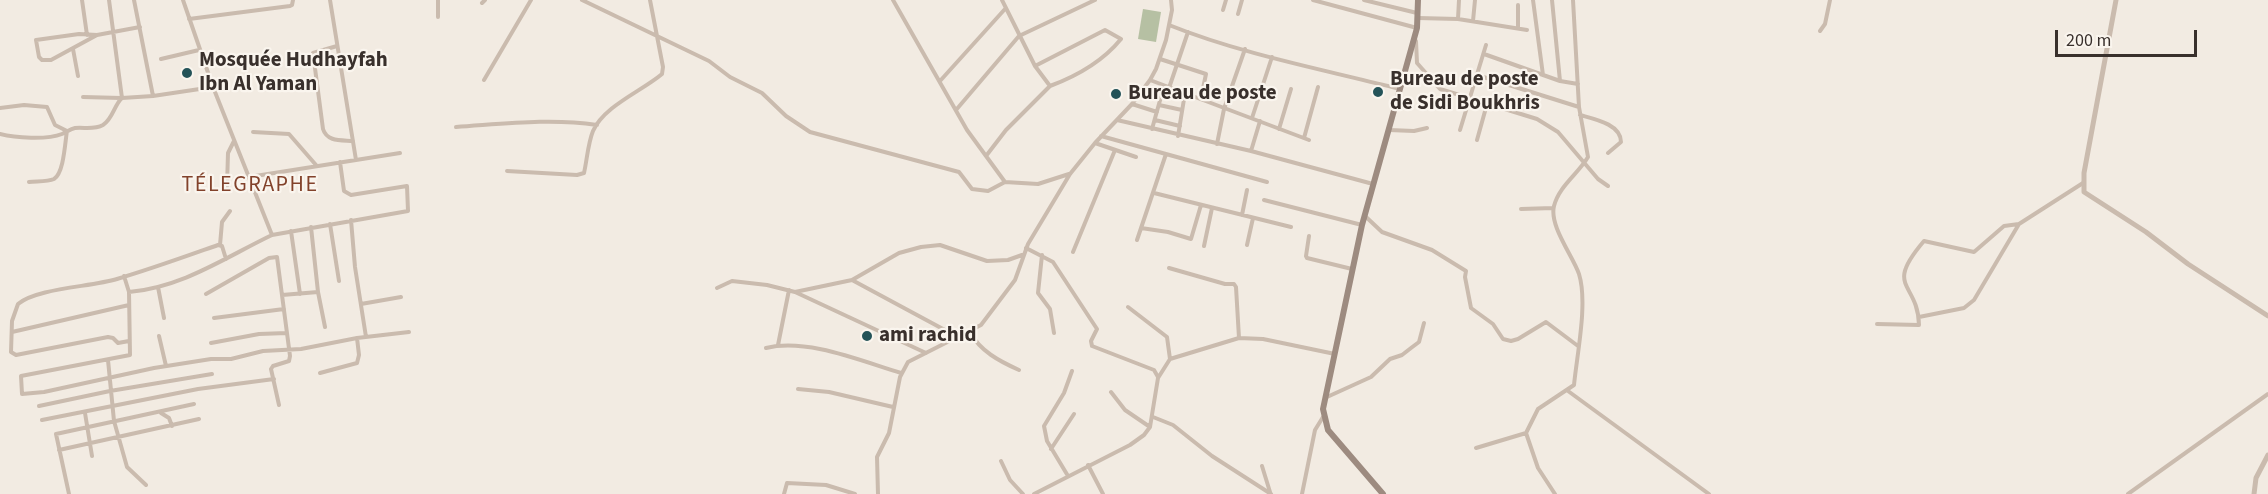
<!DOCTYPE html>
<html>
<head>
<meta charset="utf-8">
<style>
  body { margin:0 }
  #map { position:relative; width:2268px; height:494px; overflow:hidden; background:#f2ebe2; font-family:"Source Sans 3",sans-serif }
  canvas { display:block }
  .scale { position:absolute; left:2055px; top:30px; width:142px; height:27px; box-sizing:border-box; border:3px solid #39302c; border-top:0; padding-left:8px; font-size:18px; line-height:21px; white-space:nowrap; color:#39302c; -webkit-text-stroke:4px #faf5ee; paint-order:stroke }
</style>
</head>
<body>
<div id="map">
<canvas width="2268" height="494"></canvas>
<div class="scale">200 m</div>
</div>
<script>
const context = document.querySelector('canvas').getContext('2d');
context.lineJoin = 'round';
function paint(path, color) {
  context.fillStyle = color;
  context.fill(path, 'evenodd');
}
function strokePath(path, color, width, dash) {
  context.strokeStyle = color;
  context.lineWidth = width;
  context.lineCap = dash ? 'butt' : 'round';
  context.setLineDash(dash || []);
  context.stroke(path);
}
function label(font, color, halo, rows, align = 'center') {
  context.font = font + ' "Source Sans 3",sans-serif';
  context.lineWidth = 4.5;
  context.setLineDash([]);
  context.textBaseline = 'middle';
  context.strokeStyle = halo;
  context.fillStyle = color;
  for (const [text, x, y, turn = 0] of rows) {
    context.save();
    context.translate(x, y);
    context.rotate((+turn || 0) * Math.PI / 180);
    context.textAlign = isNaN(turn) ? turn : align;
    if (halo) context.strokeText(text, 0, 0);
    context.fillText(text, 0, 0);
    context.restore();
  }
}
paint(new Path2D(`
  M1143,9L1161,12L1156,42L1138,39Z`), '#b6c0a3');
strokePath(new Path2D(`
  M82,0L87,35
  M109,0L122,98L153,96L213,87
  M134,0L153,96
  M330,0L356,160
  M438,0V17
  M582,0L709,61L730,77L762,93L786,116L810,132L959,172L972,189L988,191L1005,182L1038,184L1069,174
  M893,0L967,130L1005,182
  M1313,0L1417,28
  M1364,0L1417,13
  M1533,0L1543,75
  M1552,0L1560,81
  M482,3L485,0
  M1223,10L1226,0
  M1238,14L1242,0
  M1418,18L1458,19L1527,30
  M189,19L290,6L292,5L293,0
  M1458,19L1459,0
  M1473,21L1475,0
  M1169,25C1241,54 1325,70 1400,89
  M1518,28V5
  M1820,31L1825,24L1830,0
  M97,35L51,60H42L39,57L36,40L79,34L97,35L140,27
  M1416,41L1417,63L1440,89L1537,119L1558,132L1598,179L1608,186
  M337,46L313,53L323,129C327,142 341,140 353,141
  M73,49L78,76
  M1484,54L1560,81L1578,84
  M161,59L199,50
  M1160,59L1206,74L1201,98
  M1035,66L1105,30L1121,39C1103,61 1077,76 1050,86
  M1477,75L1579,107
  M484,80L531,0
  M1150,80L1309,140
  M940,81L1005,9
  M1169,88L1188,32
  M83,97L121,98
  M1132,104L1157,112
  M1159,105L1182,110
  M0,108L24,105L47,107L55,125L67,131C65,142 64,173 54,179C47,182 36,181 29,182
  M956,110L1019,36L1095,0
  M1580,115C1594,119 1621,124 1621,142L1608,153
  M1252,118L1272,57
  M1117,120L1251,151L1373,184
  M1155,120L1180,126
  M456,127C503,124 550,118 597,125
  M1152,129L1164,86
  M1279,129L1291,89
  M1389,130L1414,131L1427,128
  M1460,130L1486,45
  M253,132L289,134L316,165
  M0,134C15,138 47,140 62,134C67,132 70,129 75,128C84,127 94,130 103,125C113,119 114,105 122,98
  M1101,136L1267,182
  M1178,136L1185,93
  M1304,138L1318,87
  M1477,140L1487,104
  M1095,143L1136,157
  M1217,144L1224,109L1245,49
  M1251,151L1260,121
  M986,156L1006,130L1050,86L1035,66L1002,0
  M507,171L577,175L584,173C587,160 588,143 593,131C604,106 642,91 662,74L663,67L650,0
  M249,177L400,153
  M227,186L228,153L234,141
  M1154,193L1291,227
  M1264,200L1362,225
  M1521,209L1553,208
  M1242,215L1247,190
  M1365,216L1382,232L1432,250L1466,271L1465,277L1471,308L1493,324L1503,339L1511,341L1518,339L1546,322L1578,346
  M351,220L355,267L366,337
  M330,224L339,281
  M1141,228L1168,232L1191,239L1201,205
  M291,231L300,294
  M272,235L408,211L407,186L351,195L344,191L340,162
  M1309,236L1306,256L1307,258L1352,269
  M1137,240L1166,154
  M220,245L222,222L230,211
  M1247,245L1253,218
  M1204,246L1212,208
  M1026,248L1053,262L1097,329L1091,341L1092,346L1154,370L1158,377
  M1073,252L1115,150
  M1042,255L1038,293L1050,309L1054,333
  M1169,268L1225,284H1234L1236,287L1239,338
  M124,276L129,292L130,355L21,376L22,394L44,392L154,368L211,359H231L263,351L301,349L357,338L409,332
  M852,280L956,336
  M158,287L164,318
  M717,288L732,281L767,285L795,292
  M129,292C183,287 224,258 272,235L213,87L183,0
  M318,292L325,327
  M206,294L269,258L277,257L290,356L289,361L273,366L271,369L279,405
  M282,295L318,292L311,227
  M361,304L401,297
  M1128,307L1167,337L1170,359
  M1919,317L1964,308L1974,300L2019,224L2083,183
  M214,318L284,309
  M1877,324L1919,325C1918,281 1883,289 1924,241L1974,252L2004,226L2019,224
  M12,332L129,305
  M970,332C980,351 999,361 1019,370
  M159,336L166,366
  M129,341L118,343L113,338L108,337L16,355L11,352L12,321L18,304C37,288 91,287 117,279C151,269 184,257 218,245L222,246L226,259
  M211,343L259,334L287,333
  M778,345L789,290
  M766,348C807,338 861,361 901,373
  M926,353L795,292L852,280L899,253L921,247L940,245L987,261L1008,260L1022,255
  M108,360L114,421L127,467L146,485
  M320,373L357,363L359,355L357,338
  M798,389L829,392L893,407
  M1568,391L1709,494
  M1111,392L1125,410L1150,427
  M1327,397L1371,377L1390,359L1402,355L1411,348L1419,342L1424,323
  M39,406L110,391L212,374
  M85,413L92,456
  M161,413L169,418L172,426
  M1153,417L1173,425L1212,456L1271,494
  M42,420L198,389L274,379
  M1476,448L1526,433
  M1051,449L1074,414
  M59,450L199,419
  M1001,461L1010,480L1023,494
  M1088,465L1103,494
  M1262,466L1270,492
  M1068,476L1047,441L1044,426L1064,393L1072,371
  M69,494L56,434L194,404
  M784,494L787,483L826,485L855,494
  M878,494L877,457L889,433L900,377L908,362L981,325L1015,280L1028,244L1070,174L1095,143L1132,104L1150,80L1156,69L1166,40L1172,10L1171,0
  M1034,494L1130,445L1144,435L1150,427L1158,378L1170,359L1239,338L1263,339L1335,354
  M1302,494L1315,430L1323,417
  M1555,494L1538,468L1526,433L1538,409L1574,385C1577,354 1588,303 1579,274C1573,256 1549,226 1554,206C1559,186 1578,174 1588,157L1579,107L1573,0
  M2128,494L2268,394`), '#cabbae', 4);
strokePath(new Path2D(`
  M2116,0L2084,173V192L2146,232L2188,264L2268,316
  M2254,494L2256,478L2268,455`), '#cabbae', 5);
strokePath(new Path2D(`
  M1383,494L1328,430L1323,409L1362,225L1417,28L1418,0`), '#9d8b80', 6);
for (const [x, y, r, color] of [
  [187,73,6,"#245358"],
  [1378,92,6,"#245358"],
  [1116,94,6,"#245358"],
  [867,336,6,"#245358"]
]) {
  const dot = new Path2D();
  dot.arc(x, y, r, 0, 2 * Math.PI);
  context.fillStyle = color;
  context.fill(dot);
  strokePath(dot, '#faf5ee', 2);
}
label('bold 21px', '#39302c', '#faf5ee', [
  ["Mosquée Hudhayfah",199,61],
  ["Ibn Al Yaman",199,85],
  ["Bureau de poste",1390,80],
  ["de Sidi Boukhris",1390,104],
  ["Bureau de poste",1128,94],
  ["ami rachid",879,336]
], 'left');
context.letterSpacing = '1.5px';
label('22px', '#82422b', '#faf5ee', [
  ["TÉLEGRAPHE",250,186]
]);
context.letterSpacing = '0px';
</script>
</body>
</html>
